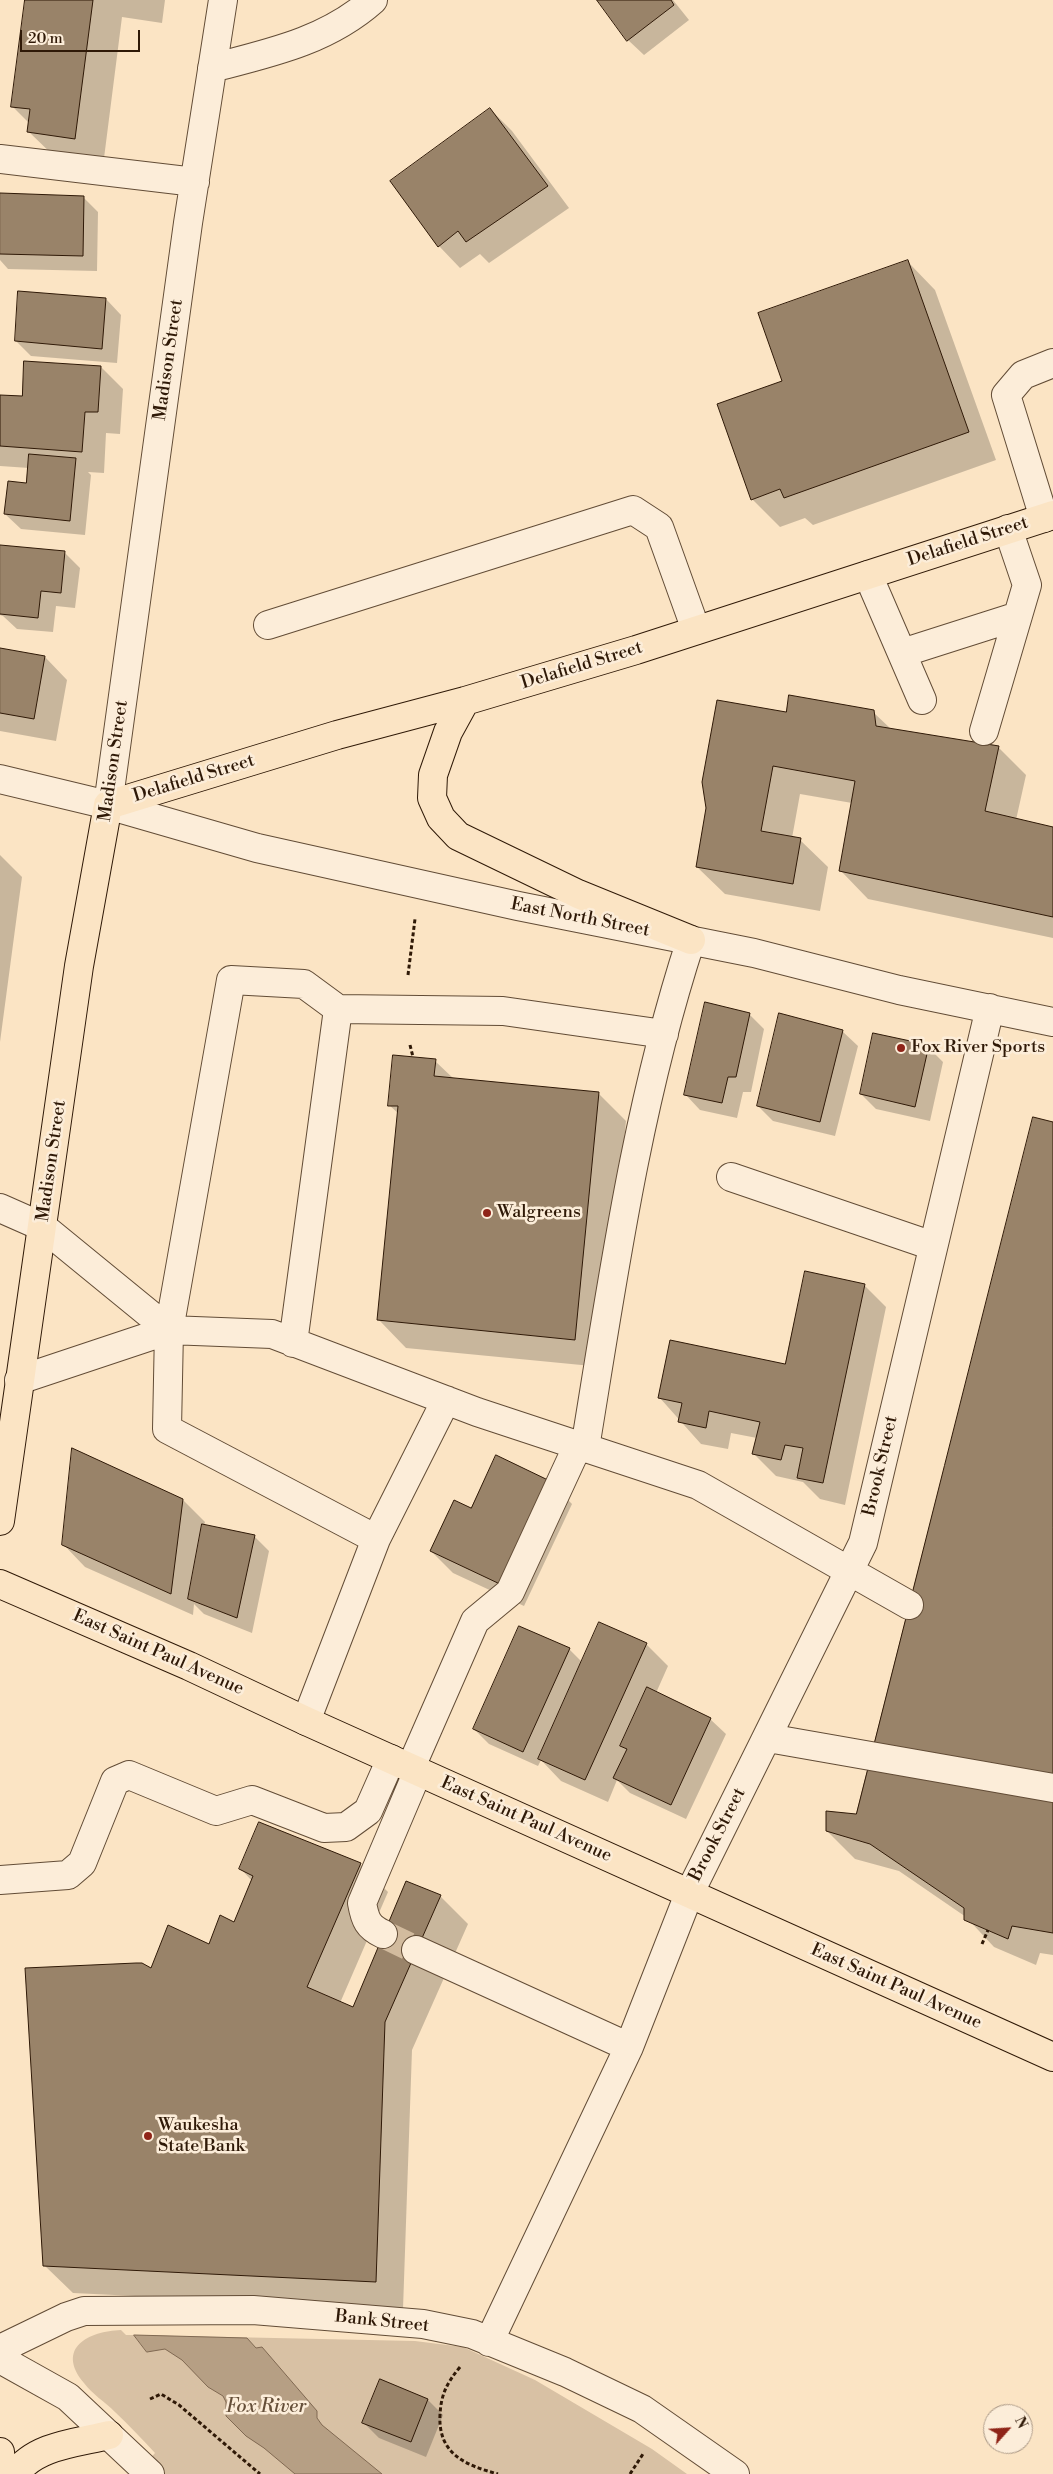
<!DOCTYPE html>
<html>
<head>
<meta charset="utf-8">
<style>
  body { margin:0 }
  #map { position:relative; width:1053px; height:2474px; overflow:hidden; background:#fbe4c4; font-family:"Libre Bodoni",serif }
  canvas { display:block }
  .north { position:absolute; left:983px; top:2404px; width:50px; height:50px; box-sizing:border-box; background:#fcedd9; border:1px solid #aa9885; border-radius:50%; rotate:64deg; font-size:14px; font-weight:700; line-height:20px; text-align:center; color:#2f1907 }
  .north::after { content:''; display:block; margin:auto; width:18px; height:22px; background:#8f2418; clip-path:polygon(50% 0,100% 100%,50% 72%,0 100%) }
  .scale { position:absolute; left:20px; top:30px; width:120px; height:22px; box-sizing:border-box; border:2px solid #2f1907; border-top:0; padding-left:6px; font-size:15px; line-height:18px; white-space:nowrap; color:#2f1907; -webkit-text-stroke:4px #fcedd9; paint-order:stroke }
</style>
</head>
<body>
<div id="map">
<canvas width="1053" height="2474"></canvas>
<div class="north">N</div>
<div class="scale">20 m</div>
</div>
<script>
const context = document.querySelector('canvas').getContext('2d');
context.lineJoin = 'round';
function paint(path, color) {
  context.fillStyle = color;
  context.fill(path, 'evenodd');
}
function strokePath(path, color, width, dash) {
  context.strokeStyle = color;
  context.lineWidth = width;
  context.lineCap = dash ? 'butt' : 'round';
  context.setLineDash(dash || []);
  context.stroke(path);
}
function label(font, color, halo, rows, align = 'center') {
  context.font = font + ' "Libre Bodoni",serif';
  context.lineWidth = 5;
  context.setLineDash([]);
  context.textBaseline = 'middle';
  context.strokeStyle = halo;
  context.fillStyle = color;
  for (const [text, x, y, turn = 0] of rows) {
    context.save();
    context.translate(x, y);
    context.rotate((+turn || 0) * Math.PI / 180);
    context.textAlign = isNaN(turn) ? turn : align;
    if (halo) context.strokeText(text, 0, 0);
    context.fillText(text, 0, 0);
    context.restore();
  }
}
paint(new Path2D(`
  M121,2330L126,2335H134L415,2341L463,2347L535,2380L652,2449L687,2474H136L155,2453C142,2439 129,2425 115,2412C105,2402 92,2394 84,2383C55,2348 89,2331 121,2330Z`), '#d8c1a4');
const water = new Path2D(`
  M134,2335L247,2338L256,2348L262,2347L317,2411V2418L322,2425L382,2474H295L264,2448L246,2436L226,2416V2402L223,2396L208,2387L182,2360L165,2349L147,2352Z`);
paint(water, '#b69f84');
strokePath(water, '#806952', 1);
paint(new Path2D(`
  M24,0H165L162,23L122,17L103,166L57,159L29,132L30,124L12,106L26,2Z
  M598,0H673L689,20L644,55L628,40Z
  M490,109L512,131L569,208L489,263L480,254L460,268L439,246Z
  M0,194L83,197L98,212L97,271L8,269L0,260Z
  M908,262L935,290L996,460L813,525L805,518L780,527L752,499L784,382Z
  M106,299L121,315L117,363L31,356L16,341Z
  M101,367L123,389L120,434L106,433L104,473L88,472L91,475L85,535L21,529L5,514L27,484L29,468L0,466V396L23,398Z
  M0,546L65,553L80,568L75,608L56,606L53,632L17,629L3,616L0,615Z
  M0,650L45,657L67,680L56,741L0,731Z
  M873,712L891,729L998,747L1026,775L1016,820L1053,829V938L868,899L841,871L852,803L800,794L792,838L800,840L828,867L820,911L725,894L697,867L787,714Z
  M0,855L22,877L0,1042Z
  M749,1014L764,1029L751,1092H743L737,1118L700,1110L685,1094Z
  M842,1031L858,1046L835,1136L773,1121L758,1106Z
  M928,1047L943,1062L930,1121L876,1109L861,1094Z
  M435,1061L454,1079L598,1093L626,1121L602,1367L406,1348L379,1320L399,1114L389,1105Z
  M1053,1123V1955L1040,1953L1036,1965L994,1947L966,1917L899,1871L855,1859L827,1831L857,1815Z
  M864,1285L886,1307L845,1505L820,1499L803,1482L776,1476L754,1454L757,1438L731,1433L728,1449L701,1444L659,1397L786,1365Z
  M550,1482L572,1504L524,1606L453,1573L431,1551L472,1510Z
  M183,1500L205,1522L204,1526L254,1536L269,1551L252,1633L204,1614L194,1604L193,1615L85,1567L63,1544Z
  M646,1644L668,1666L656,1693L710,1719L726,1734L686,1819L630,1793L617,1780L608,1802L561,1781L541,1760L538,1766L489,1744L474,1729L569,1649L582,1662Z
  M259,1823L360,1864L388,1892L340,2003L354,2009L440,1896L468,1924L412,2050L403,2309L73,2293L45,2266L151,1969L209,1945L235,1924L252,1881L241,1869Z
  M428,2400L443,2415L426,2457L379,2438L364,2423Z`), '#0003');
const building = new Path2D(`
  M25,0H93L75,139L27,132L30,109L11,107Z
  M597,0H671L674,5L627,41Z
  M490,108L548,186L466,242L458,231L438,247L390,181Z
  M0,193L84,196L83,256L0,254Z
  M908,260L969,432L784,498L780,489L751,500L717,404L782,381L758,313Z
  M18,291L106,298L102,349L15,341Z
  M24,361L101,366L98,412H85L82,452L0,446V395L22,396Z
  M29,454L76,458L70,521L4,514L8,481L26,483Z
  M0,545L65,551L61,593L41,591L38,618L0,614Z
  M0,648L45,656L34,719L0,713Z
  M789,695L874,710L876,726L999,746L985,811L1053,827V917L839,871L855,781L773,766L761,831L801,838L793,884L696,867L706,808L702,782L717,700L786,712Z
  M705,1002L750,1013L736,1077H728L722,1103L684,1095Z
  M779,1013L843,1030L820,1122L757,1106Z
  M873,1033L929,1045L915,1107L860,1094Z
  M393,1055L436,1059L434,1076L599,1092L575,1340L377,1320L398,1106H388Z
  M1033,1117L1053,1122V1933L1012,1926L1008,1939L964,1920V1908L870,1844L826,1831V1811L856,1814Z
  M805,1271L865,1284L823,1483L797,1478L803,1448L785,1445L781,1460L752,1454L760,1422L709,1411L706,1428L678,1422L682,1403L658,1398L670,1340L785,1364Z
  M72,1448L183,1499L171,1594L62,1545Z
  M496,1455L550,1481L502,1585L430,1551L454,1500L471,1508Z
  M202,1524L255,1535L237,1618L188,1599Z
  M599,1622L647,1643L585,1780L538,1759Z
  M519,1626L570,1648L523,1752L473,1729Z
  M647,1687L711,1718L671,1805L613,1778L627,1749L620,1746Z
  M259,1822L361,1863L307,1987L353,2007L406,1881L441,1895L385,2022L376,2282L43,2266L25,1968L136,1963H142L151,1968L168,1925L209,1944L220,1915L234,1922L253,1876L239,1869Z
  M380,2379L428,2399L411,2442L362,2423Z`);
paint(building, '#998369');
strokePath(building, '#2f1907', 1);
strokePath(new Path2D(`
  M383,1934L416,1950`), '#d2bb9e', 28, [28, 14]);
const minor = new Path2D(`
  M212,68C270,53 327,41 373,0
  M0,159L195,182
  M1044,518L1006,395L1023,375L1053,363
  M868,575L922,700
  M268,625L633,510L659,527L696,630
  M902,653L1018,616
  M984,731L1027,585L1008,529
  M0,779L108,805L257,848L518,906L754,953L899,990L1053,1022
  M108,805L188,223L223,0
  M731,1177L933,1246
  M0,1208L43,1227L169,1330
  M293,1343L338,1009L503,1011L664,1034
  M19,1380L169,1330L272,1334L477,1412L698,1485L909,1605
  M585,1448C613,1277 637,1105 691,940
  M376,1539L446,1400
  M306,1721L376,1539L167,1429L169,1330L231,980L304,984L338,1009
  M768,1738L1053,1788
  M411,1767L475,1621L510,1592L578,1445
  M0,1880L68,1875L82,1863L115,1781L129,1775L216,1811L252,1800L324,1828L346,1827L368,1811L391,1759
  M383,1934C368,1927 365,1920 362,1903L418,1771
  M416,1950L629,2047
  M489,2342L629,2047L689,1894L863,1543L990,1008
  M0,2349L66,2317L84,2311L253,2310L423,2324L472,2334L565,2372L642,2409L735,2474
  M0,2359L68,2397L150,2474`);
const major = new Path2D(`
  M465,701L448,732L433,775L432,798L441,818L458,836L578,894L691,940
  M0,1521L79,966L108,805L337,735L465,701L636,650L1053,515
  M0,1584L189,1666L306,1721L1053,2057
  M0,2452L2,2474
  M15,2474C36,2445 77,2443 109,2435`);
strokePath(minor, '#624c36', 30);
strokePath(major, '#2f1907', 30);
strokePath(new Path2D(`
  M408,975L415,919
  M410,1045L413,1057
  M982,1944L988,1930
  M460,2367C447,2383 441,2394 440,2415C438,2453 464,2465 498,2474
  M150,2399L161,2394L179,2405L260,2474
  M630,2474L643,2454`), '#2f1907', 3, [4, 2.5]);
strokePath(minor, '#fcedd9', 28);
strokePath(major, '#fbe4c4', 28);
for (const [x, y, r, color] of [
  [901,1048,5,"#8f2418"],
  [487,1213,5,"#8f2418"],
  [148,2136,5,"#8f2418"]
]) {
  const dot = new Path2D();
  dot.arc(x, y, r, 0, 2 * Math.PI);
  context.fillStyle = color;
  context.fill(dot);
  strokePath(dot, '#fcedd9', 2);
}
label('18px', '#2f1907', '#fcedd9', [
  ["Madison Street",169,360,-82],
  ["Delafield Street",968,542,-18],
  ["Delafield Street",582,666,-17],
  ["Madison Street",114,761,-82],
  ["Delafield Street",194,779,-17],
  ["East North Street",580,918,11],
  ["Madison Street",52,1161,-82],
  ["Brook Street",881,1466,-77],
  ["East Saint Paul Avenue",158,1653,24],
  ["East Saint Paul Avenue",526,1820,24],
  ["Brook Street",718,1835,-63],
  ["East Saint Paul Avenue",896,1987,24],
  ["Bank Street",382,2322,6]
]);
label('18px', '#2f1907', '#fcedd9', [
  ["Fox River Sports",911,1048],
  ["Walgreens",497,1213],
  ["Waukesha",158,2126],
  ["State Bank",158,2147]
], 'left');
label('italic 19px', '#654f39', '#fcedd9', [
  ["Fox River",266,2407]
]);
</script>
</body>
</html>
